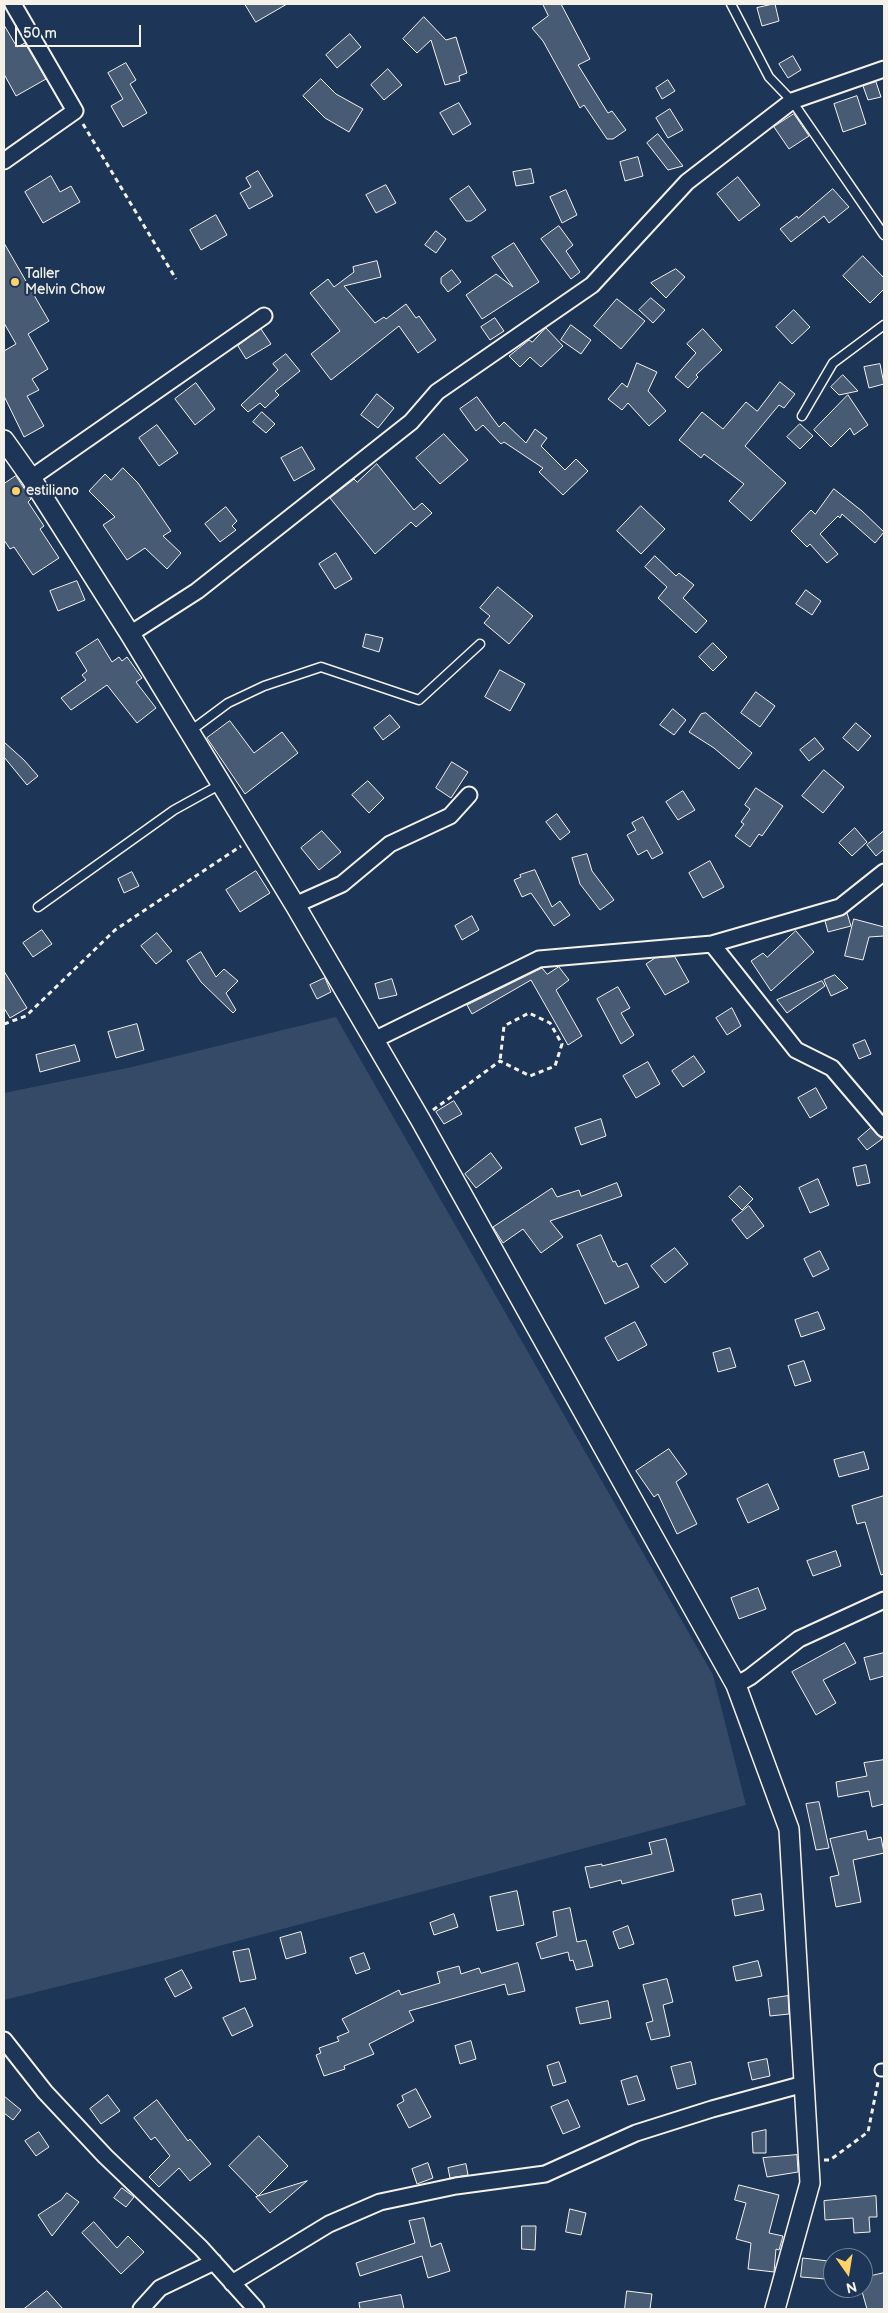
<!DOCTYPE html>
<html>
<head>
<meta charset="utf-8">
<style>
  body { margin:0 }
  #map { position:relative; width:888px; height:2313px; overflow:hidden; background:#1d3557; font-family:"Balsamiq Sans",sans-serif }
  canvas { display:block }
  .frame { position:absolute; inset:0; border:5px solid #f4f1e8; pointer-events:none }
  .north { position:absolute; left:823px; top:2248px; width:50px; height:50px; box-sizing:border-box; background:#1d3557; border:1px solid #738091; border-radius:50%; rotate:167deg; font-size:14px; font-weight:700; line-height:20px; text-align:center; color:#f4f1e8 }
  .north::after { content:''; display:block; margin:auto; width:18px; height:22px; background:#ffd166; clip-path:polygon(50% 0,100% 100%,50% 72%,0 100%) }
  .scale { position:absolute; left:15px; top:25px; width:126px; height:22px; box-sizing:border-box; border:2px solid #f4f1e8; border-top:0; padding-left:6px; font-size:15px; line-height:18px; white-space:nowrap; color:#f4f1e8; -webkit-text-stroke:4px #1d3557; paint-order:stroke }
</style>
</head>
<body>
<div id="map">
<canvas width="888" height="2313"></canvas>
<div class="frame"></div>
<div class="north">N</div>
<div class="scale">50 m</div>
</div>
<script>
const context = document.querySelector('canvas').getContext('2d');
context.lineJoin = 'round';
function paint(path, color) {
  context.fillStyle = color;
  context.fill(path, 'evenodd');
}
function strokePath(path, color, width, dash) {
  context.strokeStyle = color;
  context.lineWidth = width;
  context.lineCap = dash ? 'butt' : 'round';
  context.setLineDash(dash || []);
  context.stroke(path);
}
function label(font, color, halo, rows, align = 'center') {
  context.font = font + ' "Balsamiq Sans",sans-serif';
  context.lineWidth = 4.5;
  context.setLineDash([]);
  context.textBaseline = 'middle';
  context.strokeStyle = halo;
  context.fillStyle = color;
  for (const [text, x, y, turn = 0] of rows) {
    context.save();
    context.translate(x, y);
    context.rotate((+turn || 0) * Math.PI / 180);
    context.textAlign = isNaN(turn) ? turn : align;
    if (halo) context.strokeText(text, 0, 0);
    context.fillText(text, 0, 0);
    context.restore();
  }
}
paint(new Path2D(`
  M336,1017L713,1675L746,1805L174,1958L4,2000V1093L132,1067Z`), '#354a67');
const building = new Path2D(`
  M245,4H287L256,22Z
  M543,4H561L590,59L578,65L608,113L612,111L626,130L613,139H607L584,105L580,108L543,41L532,28L548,16Z
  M775,4L779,21L762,26L757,8Z
  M424,17L446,40L456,37L467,73L459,76L460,81L445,85L431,40L417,53L403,39Z
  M4,25L17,47L25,43L46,79L16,96L4,74Z
  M350,34L361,47L337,68L326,55Z
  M793,56L801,70L788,78L779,64Z
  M126,63L136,80L130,84L147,113L123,127L111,106L123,99L108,73Z
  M388,69L402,85L384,100L371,85Z
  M321,79L336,94L363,109L349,132L325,118L303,96Z
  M668,80L675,91L662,99L656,88Z
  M876,82L881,97L868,100L863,86Z
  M857,96L866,124L843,132L834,104Z
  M459,103L471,124L453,135L440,113Z
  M670,109L683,130L668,138L656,118Z
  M794,114L809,136L789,149L774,127Z
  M658,134L683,166L668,170L647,143Z
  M638,157L643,176L625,181L620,162Z
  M531,169L534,183L516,186L513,172Z
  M258,171L273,196L249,209L240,193L251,187L246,178Z
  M51,176L60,192L71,186L80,202L43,223L25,192Z
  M738,177L760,205L739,221L717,194Z
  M386,185L396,203L376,213L366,195Z
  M469,186L486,210L471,221H466L450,199Z
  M833,189L849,207L829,223L824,216L791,242L780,229L797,216L798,218Z
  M566,190L577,215L562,223L550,197Z
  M216,215L227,235L201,250L190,230Z
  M559,226L573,245L566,251L580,272L571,279L541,239Z
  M436,231L446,239L436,253L425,245Z
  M4,243L49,321L28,334L48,369L32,379L39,390L27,396L44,426L24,437L4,396V351L16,344L4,323Z
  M514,243L539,282L482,319L466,295L496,274L513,287L492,257Z
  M863,256L884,278V289L870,303L843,276Z
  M377,261L381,277L344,286L375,323L384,317L386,319L406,304L416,318L419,316L436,340L418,353L399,326L331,380L311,354L340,331L310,293L328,279L334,287L354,272L353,267Z
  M676,269L685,277L666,298L651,283Z
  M452,270L461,282L448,292L441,283V278Z
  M651,298L665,310L653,323L639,310Z
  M617,299L645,321L621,349L594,326Z
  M794,310L810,327L792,344L776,327Z
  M495,318L504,331L490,340L481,327Z
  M571,325L591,340L581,354L561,340Z
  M546,328L563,346L541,367L530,357L520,367L509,356L529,340L532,342Z
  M261,329L271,344L246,359L238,346Z
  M703,329L722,350L696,375L698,377L688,388L675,377L696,353L687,344Z
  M286,354L300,371L275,391L279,395L265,408L260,403L248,412L241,405L278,370L273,364Z
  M637,363L657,372L648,391L666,411L649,426L628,403L622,410L608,399L622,383L627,387Z
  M880,364L884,384L869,388L864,367Z
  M843,375L858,391L839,395L831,387Z
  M780,382L795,394L784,408L779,405L745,446L786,483L751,521L729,501L744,484L704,454L701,458L679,440L702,412L723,429L746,402L757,411Z
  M196,383L215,409L195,425L175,399Z
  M377,394L394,408L378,428L361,415Z
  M848,395L868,425L854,435L850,428L831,447L814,430Z
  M477,397L499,427L504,422L526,443L535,429L547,438L541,446L565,470L576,459L588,471L563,495L539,472L543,468L504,442L501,444L483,425L476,431L460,409Z
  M262,412L275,424L266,433L253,422Z
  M800,424L813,436L800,449L787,437Z
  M157,425L178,453L159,466L139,438Z
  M444,434L468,460L440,484L416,458Z
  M302,447L315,469L294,481L281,458Z
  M377,464L414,510L422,503L432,513L416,527L411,522L375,554L330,498L354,479L357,482Z
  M123,468L138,483L171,531L163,536L181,553L167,569L145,548L127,560L103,525L115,517L89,491L105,474L111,480Z
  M16,476L31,499L28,502L44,526L40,529L59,558L33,575L14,547L10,549L4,540V484Z
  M834,489L862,511L884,532L875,543L842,514L840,518L838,516L820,534L838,554L827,563L810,544L807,547L791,531L811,510L815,514Z
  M641,506L665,529L641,554L617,531Z
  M226,507L237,521L232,526L236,530L220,542L205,524Z
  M336,553L352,579L335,589L319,564Z
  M655,556L676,576L679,573L694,585L683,598L707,621L696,633L658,598L667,587L645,567Z
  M77,581L85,600L58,611L50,591Z
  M498,587L533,616L509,644L484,623L490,616L480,608Z
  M806,590L821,601L812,615L796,604Z
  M366,634L383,638L379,652L363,647Z
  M98,639L112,662L119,657L122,661L127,657L142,678L136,682L156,708L137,723L107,685L71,710L61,698L86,680L82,675L87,671L76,653Z
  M713,643L727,657L713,671L699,657Z
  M500,670L525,684L510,711L485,697Z
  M756,692L775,706L760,727L741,713Z
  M673,709L686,720L674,735L660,725Z
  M706,713L752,753L739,769L714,748L689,732L701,714Z
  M390,715L400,727L383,740L374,728Z
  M230,721L254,753L282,732L298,753L245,794L207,738Z
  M856,723L871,736L858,751L843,738Z
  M815,738L824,749L809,761L800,750Z
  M4,742L24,760L38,776L27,785L4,757Z
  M452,762L468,772L451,798L436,788Z
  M824,770L844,787L823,813L802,796Z
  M368,781L384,798L369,813L352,795Z
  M756,788L783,806L762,836L759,834L750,847L735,836L744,824L741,822L750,809L745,805Z
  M683,791L695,810L678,820L666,802Z
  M557,814L570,832L560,840L546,822Z
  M643,817L663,853L652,859L647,850L638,855L627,835L636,830L632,823Z
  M855,828L867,842L852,856L839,843Z
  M322,831L341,852L319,870L301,848Z
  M884,831V849L876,856L867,845Z
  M587,854L592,871L614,900L600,910L580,884L572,858Z
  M710,861L724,887L703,898L689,873Z
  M535,870L552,907L560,901L570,915L554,926L531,893L522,897L514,880L521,877L520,875Z
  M256,871L270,893L240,912L226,890Z
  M132,872L139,886L124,893L118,879Z
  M847,913L851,926L828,932L825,921Z
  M472,916L479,930L462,940L455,926Z
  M854,919L884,927V936L869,937L863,960L845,956Z
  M42,930L52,944L33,957L23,943Z
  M796,931L814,952L771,991L751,961L763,953L767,957Z
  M157,933L172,951L156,964L141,946Z
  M201,952L216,977L224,969L238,981L226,993L236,1010L233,1013L201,982L187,961Z
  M675,957L689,982L665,995L646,964L655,958Z
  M559,967L569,980L556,990L582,1036L568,1045L531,980L472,1014L467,1005L542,968L547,974Z
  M4,971L27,1008L10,1018L4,1008Z
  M835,975L848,988L831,996L824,980Z
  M325,978L331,992L317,999L310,985Z
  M392,979L397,995L379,999L375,984Z
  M822,981L825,986L787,1013L777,1000Z
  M618,987L630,1008L621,1013L634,1035L621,1044L597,999Z
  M732,1008L741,1026L727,1035L716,1018Z
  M137,1024L144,1050L116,1058L108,1032Z
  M865,1040L871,1054L859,1059L853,1045Z
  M75,1045L80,1061L40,1072L36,1055Z
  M694,1056L705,1072L683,1087L672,1071Z
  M648,1062L660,1084L636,1098L623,1076Z
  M816,1088L827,1108L810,1118L798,1098Z
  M454,1101L462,1114L444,1124L436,1112Z
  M601,1119L606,1136L581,1145L575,1128Z
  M871,1128L882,1139L867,1150L858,1139Z
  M491,1153L502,1168L476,1188L465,1174Z
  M866,1165L870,1183L857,1186L853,1168Z
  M818,1179L829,1205L810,1213L799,1188Z
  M617,1183L622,1196L550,1221L563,1237L541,1253L523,1229L503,1243L493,1227L552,1188L557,1197L579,1190L581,1196Z
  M740,1186L753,1199L742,1210L729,1197Z
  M749,1206L764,1226L747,1239L732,1220Z
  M601,1235L613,1262L615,1261L618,1267L627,1263L639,1287L605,1304L577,1245Z
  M675,1248L688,1264L665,1283L651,1266Z
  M820,1251L829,1269L813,1277L804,1259Z
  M818,1312L825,1329L801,1337L795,1320Z
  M635,1322L647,1345L618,1361L605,1338Z
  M730,1348L736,1367L718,1372L713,1353Z
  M804,1361L811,1381L795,1386L788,1366Z
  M669,1449L687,1474L676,1482L697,1524L677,1534L658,1494L654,1497L636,1471Z
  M864,1452L869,1469L839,1477L834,1460Z
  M768,1484L779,1509L748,1523L737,1499Z
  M884,1496V1574L881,1575L865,1522L857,1524L852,1506Z
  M836,1551L841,1566L813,1576L807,1561Z
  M758,1588L766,1609L739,1619L731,1598Z
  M845,1643L856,1663L823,1680L836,1703L816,1715L792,1672Z
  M884,1653V1676L870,1680L864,1658Z
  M884,1760V1804L872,1807L869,1791L838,1797L836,1782L867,1776L864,1763Z
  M819,1802L829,1848L816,1850L806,1804Z
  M866,1831L868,1840L881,1837L884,1853L853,1860L861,1902L836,1907L830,1877L839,1875L830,1839Z
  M666,1839L674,1871L622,1884L621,1880L590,1888L585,1867L602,1864V1866L652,1854L649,1843Z
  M517,1891L524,1925L497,1931L490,1897Z
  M761,1894L764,1910L735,1916L732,1900Z
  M570,1908L577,1942L586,1940L593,1966L576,1970L573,1960L570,1961L568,1952L541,1959L536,1943L557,1936L553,1912Z
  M454,1914L458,1927L434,1935L430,1923Z
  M628,1926L634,1944L619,1949L613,1932Z
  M301,1932L306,1953L286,1959L280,1938Z
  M249,1949L256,1979L240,1982L233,1952Z
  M364,1953L370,1969L356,1974L350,1958Z
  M758,1961L762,1976L736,1981L733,1967Z
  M518,1963L525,1991L508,1995L505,1984L409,2011L414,2021L369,2044L374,2054L344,2066L345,2069L324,2076L316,2055L321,2053L319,2048L339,2041L337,2037L349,2032L342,2019L399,1990L401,1995L440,1983L437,1972L459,1966L461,1974L479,1968L481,1973Z
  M182,1970L192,1988L175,1997L165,1979Z
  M667,1979L673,2002L663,2005L670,2036L651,2040L646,2023L653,2021L643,1985Z
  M788,1996L789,2014L770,2016L768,1999Z
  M608,2001L611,2018L580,2024L576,2008Z
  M245,2008L253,2026L232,2036L223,2018Z
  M471,2041L476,2059L460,2064L455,2046Z
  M767,2059L770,2076L752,2080L748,2063Z
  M559,2062L566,2082L553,2086L547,2066Z
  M691,2062L696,2084L677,2089L671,2067Z
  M637,2076L645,2100L628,2105L621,2081Z
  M416,2089L431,2117L409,2128L397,2105L404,2101L402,2096Z
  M108,2095L120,2111L101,2124L90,2109Z
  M4,2096L21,2110L13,2120L4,2113Z
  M157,2100L188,2141L190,2139L211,2164L190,2181L179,2168L159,2187L149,2177L170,2156L155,2137L151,2140L134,2118Z
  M568,2100L580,2127L563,2134L551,2107Z
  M766,2130V2153H753L752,2133Z
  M39,2132L49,2147L36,2156L25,2141Z
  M259,2136L288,2166L258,2196L229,2166Z
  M797,2155L798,2172L767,2177L763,2158Z
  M428,2163L433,2178L417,2184L412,2169Z
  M466,2164L468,2175L450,2178L448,2168Z
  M307,2181L270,2213L256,2197Z
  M739,2185L779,2195L769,2233L783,2236L779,2250L776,2249L774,2272L748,2269L751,2243L736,2239L746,2203L735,2200Z
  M122,2188L134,2197L126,2207L114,2198Z
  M67,2193L79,2202L52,2236L38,2215L61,2200Z
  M876,2196L877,2217H869L870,2232L854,2233L853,2218L825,2220L824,2201Z
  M570,2209L586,2213L581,2235L566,2232Z
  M424,2218L431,2247L441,2243L450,2271L428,2278L422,2256L360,2276L356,2263L415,2243L409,2221Z
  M94,2222L117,2248L128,2236L144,2252L121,2274L82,2233Z
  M522,2226H536L535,2250L522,2249Z
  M803,2258L828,2261L826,2279L801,2277Z
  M884,2273V2309H867L861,2288H863V2278Z
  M47,2291L63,2309H24Z
  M627,2291L652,2294L650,2309H625Z
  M401,2295L404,2309H360L359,2303Z`);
paint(building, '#485b74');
strokePath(building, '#f4f1e8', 1);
const service = new Path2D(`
  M731,4L769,77L792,101L884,235
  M802,416L833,363L884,325
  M189,732L228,703L264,686L321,667L419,700L480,644
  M38,907L174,810L221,784`);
const pedestrian = new Path2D(`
  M881,2070H884`);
const minor = new Path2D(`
  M4,161L75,111L13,4
  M31,478L264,316
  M130,634L197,591L411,422L437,392L592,285L687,182L792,101L884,69
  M295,905L342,884L390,844L450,816L469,795
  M712,944L796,1050L832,1068L884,1129
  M374,1040L539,959L712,944L840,907L884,872
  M736,1685L750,1677L799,1639L884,1600
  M4,2040L45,2092L105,2156L201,2248L256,2309
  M232,2283L329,2224L380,2202L456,2186L545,2174L636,2133L712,2109L804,2084
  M141,2309L160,2288L214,2262`);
const tertiary = new Path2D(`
  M4,440L31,478L130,634L295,905L420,1119L736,1685L789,1829L810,2183L775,2309`);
strokePath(service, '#f4f1e8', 11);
strokePath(pedestrian, '#f4f1e8', 15);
strokePath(minor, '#f4f1e8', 19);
strokePath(tertiary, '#f4f1e8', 22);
strokePath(new Path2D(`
  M83,124L176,279
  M4,1024L26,1016L115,930L241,846
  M433,1110L500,1061L530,1076L555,1066L562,1044L550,1023L529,1013L504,1026L500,1061
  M824,2160H830L868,2132L878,2082`), '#f4f1e8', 3, [5, 4]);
strokePath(service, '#1d3557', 8);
strokePath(pedestrian, '#1d3557', 11);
strokePath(minor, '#1d3557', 15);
strokePath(tertiary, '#1d3557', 19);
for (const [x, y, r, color] of [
  [15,282,5,"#ffd166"],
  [16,491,5,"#ffd166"]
]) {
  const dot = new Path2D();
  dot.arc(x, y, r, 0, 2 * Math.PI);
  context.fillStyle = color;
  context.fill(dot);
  strokePath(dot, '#1d3557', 2);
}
label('14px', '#f4f1e8', '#1d3557', [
  ["Taller",25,274],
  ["Melvin Chow",25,290],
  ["estiliano",26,491]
], 'left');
</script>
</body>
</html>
